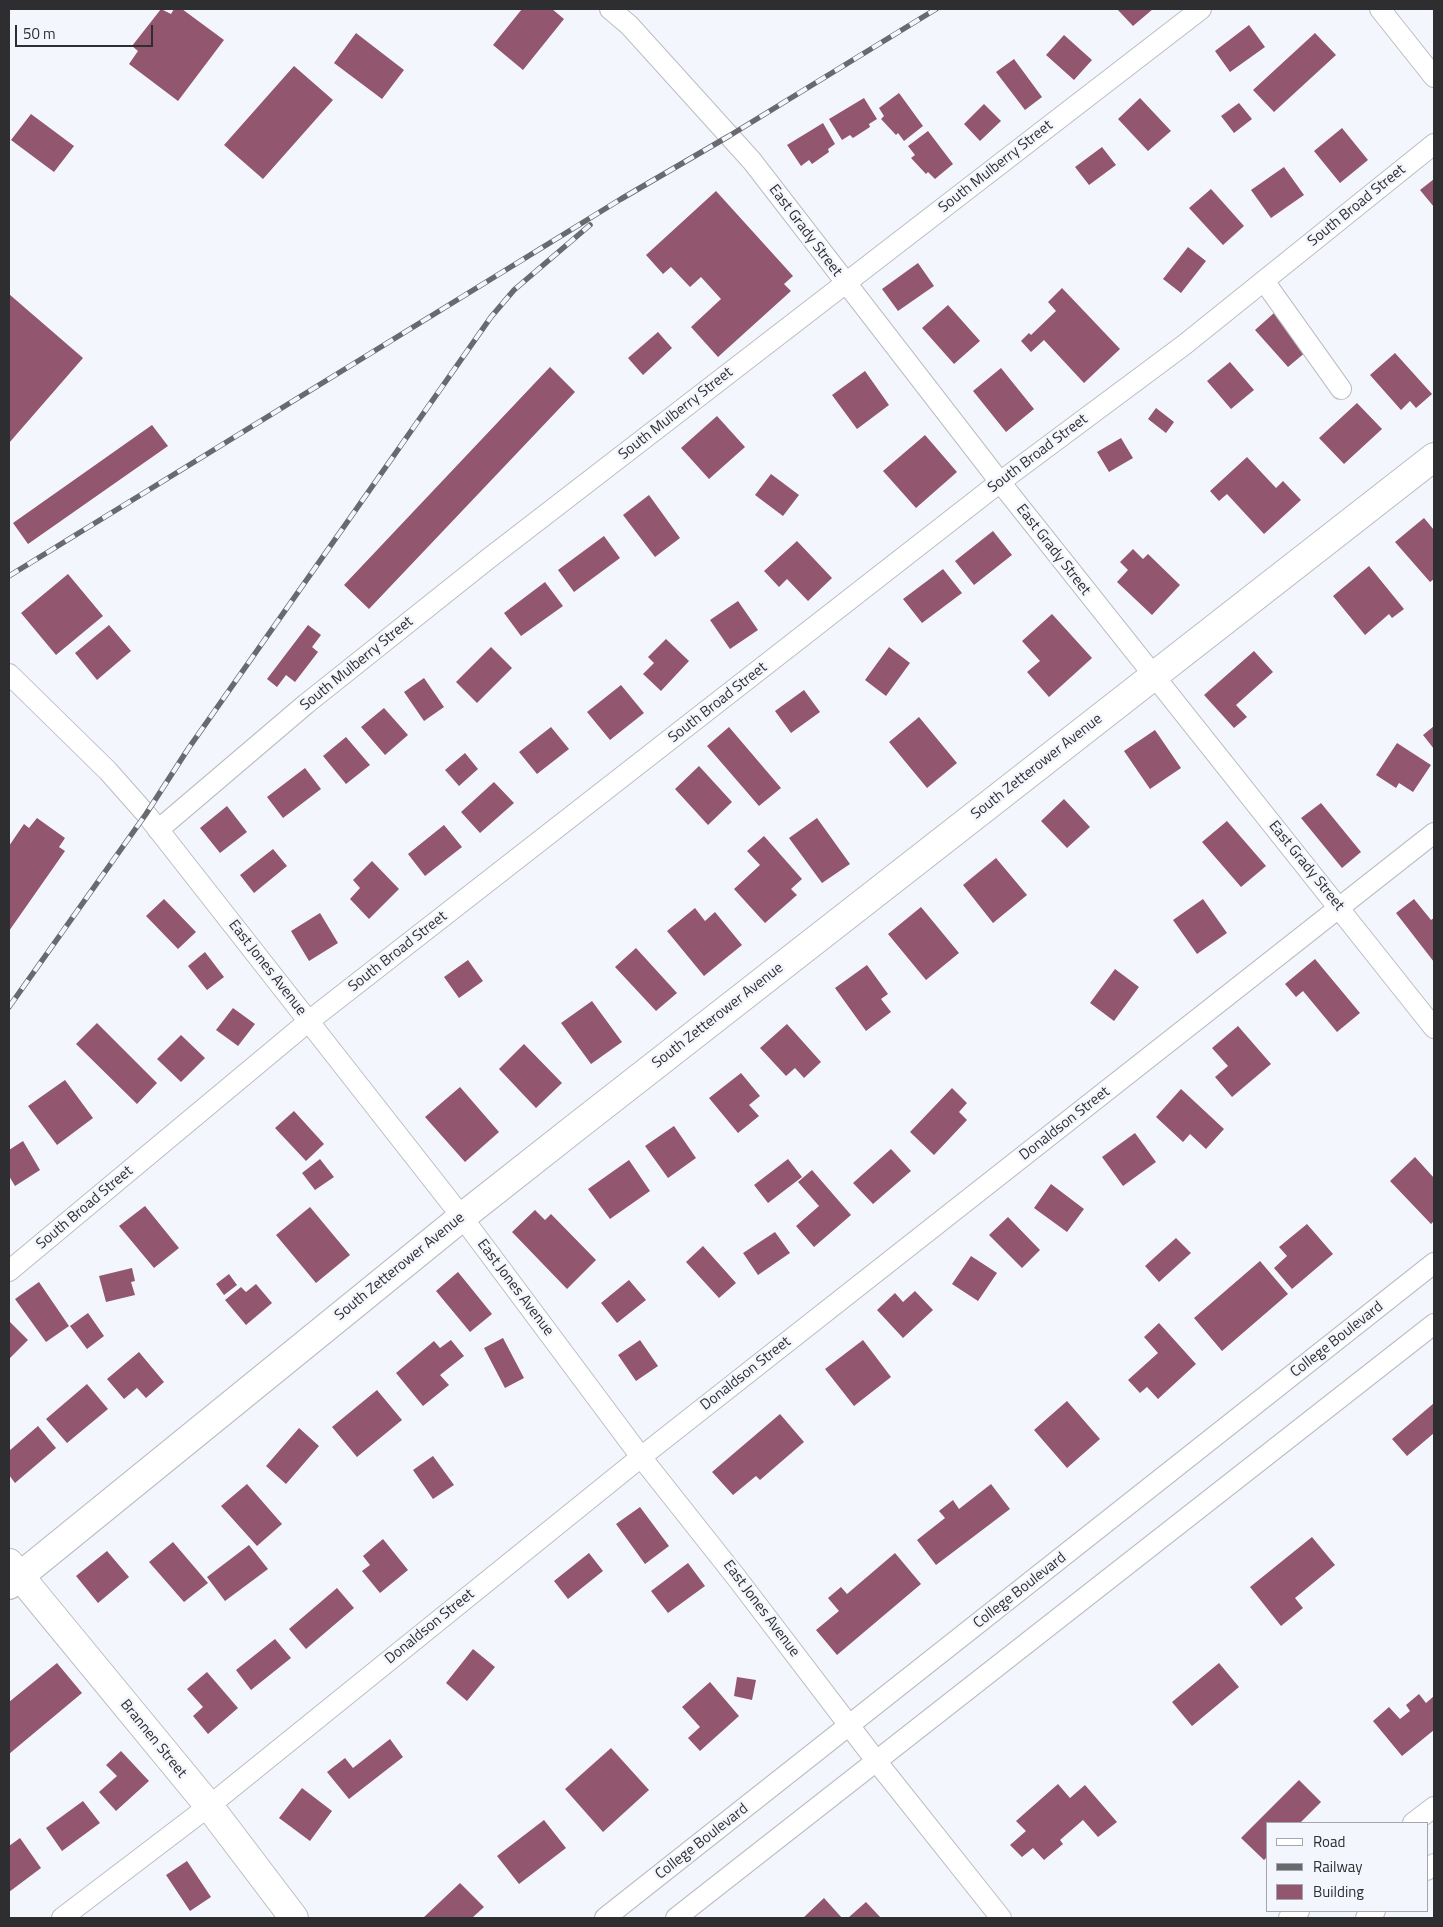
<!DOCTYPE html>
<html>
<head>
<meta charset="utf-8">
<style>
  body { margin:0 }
  #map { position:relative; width:1443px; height:1927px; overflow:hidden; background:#f4f6fd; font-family:"Titillium Web",sans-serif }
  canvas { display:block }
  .frame { position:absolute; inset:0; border:10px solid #2e2e31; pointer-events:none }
  .legend { position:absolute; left:1266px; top:1822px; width:162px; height:90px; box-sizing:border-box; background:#f4f6fd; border:1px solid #a5a6ab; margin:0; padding:6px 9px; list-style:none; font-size:15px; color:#2e2e31 }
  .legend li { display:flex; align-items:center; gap:10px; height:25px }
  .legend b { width:25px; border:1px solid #a5a6ab }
  .scale { position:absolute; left:15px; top:25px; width:138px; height:22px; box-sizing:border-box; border:2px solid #2e2e31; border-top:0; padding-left:6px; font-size:15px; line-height:18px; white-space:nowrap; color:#2e2e31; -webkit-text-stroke:4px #f4f6fd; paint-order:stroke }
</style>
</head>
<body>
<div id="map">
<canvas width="1443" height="1927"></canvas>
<div class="frame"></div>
<ul class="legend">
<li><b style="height:6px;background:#fff"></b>Road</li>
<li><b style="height:6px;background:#696a6e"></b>Railway</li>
<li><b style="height:14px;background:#92566e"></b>Building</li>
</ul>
<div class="scale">50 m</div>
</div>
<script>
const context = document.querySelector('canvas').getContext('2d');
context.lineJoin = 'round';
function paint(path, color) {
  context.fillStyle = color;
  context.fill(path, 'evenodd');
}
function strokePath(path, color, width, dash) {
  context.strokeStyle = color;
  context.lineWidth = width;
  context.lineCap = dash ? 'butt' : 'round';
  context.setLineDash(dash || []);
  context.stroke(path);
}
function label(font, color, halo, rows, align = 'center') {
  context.font = font + ' "Titillium Web",sans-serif';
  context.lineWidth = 5;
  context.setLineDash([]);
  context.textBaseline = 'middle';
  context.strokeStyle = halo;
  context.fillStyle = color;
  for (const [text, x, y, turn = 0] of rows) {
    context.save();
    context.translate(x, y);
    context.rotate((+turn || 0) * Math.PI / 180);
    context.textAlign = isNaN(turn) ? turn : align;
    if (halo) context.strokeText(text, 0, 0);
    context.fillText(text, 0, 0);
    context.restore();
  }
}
paint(new Path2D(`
  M161,9L171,14L174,9H182L224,40L178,101L129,64L138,51L132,46Z
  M522,9H552L564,19L523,70L493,45Z
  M1117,9H1153L1133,26Z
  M1249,25L1265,47L1230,72L1215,51Z
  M356,33L404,70L382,99L334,63Z
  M1315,33L1336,55L1274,112L1253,90Z
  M1064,35L1092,60L1074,80L1046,55Z
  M1014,59L1042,97L1025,110L996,72Z
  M294,66L333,100L263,179L224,145Z
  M899,93L923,126L904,141L898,133L896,135L881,119L884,116L879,108Z
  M864,98L877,119L869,124L870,127L853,138L850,135L842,140L829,119Z
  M1140,98L1171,131L1148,151L1118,119Z
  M1239,103L1252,119L1234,133L1221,116Z
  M984,104L1001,121L980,141L964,124Z
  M31,114L74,146L54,172L11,140Z
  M823,123L835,144L828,149L829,152L812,164L809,160L801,166L787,145Z
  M1342,128L1368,160L1340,183L1314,151Z
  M928,131L953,164L935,179L928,172L926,174L911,158L915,155L908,146Z
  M1102,147L1116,165L1089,185L1075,167Z
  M1284,167L1304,195L1271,218L1251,190Z
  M1434,179V207L1420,190Z
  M1211,189L1244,226L1223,245L1189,208Z
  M716,191L793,276L784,284L791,291L718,357L691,327L721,299L701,277L690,287L671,267L663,274L646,255Z
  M1188,247L1206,261L1181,293L1163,279Z
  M918,263L934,286L898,311L882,289Z
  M1062,288L1120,349L1084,383L1044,340L1031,352L1021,341L1029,333L1031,335L1056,311L1048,302Z
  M9,294L83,358L9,443Z
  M948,305L980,341L954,364L922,328Z
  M1274,313L1307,351L1288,367L1255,330Z
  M658,332L672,348L643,375L628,358Z
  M1395,353L1432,394L1416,408L1410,401L1401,410L1370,375Z
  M1230,362L1254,390L1231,409L1207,381Z
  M550,367L575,392L369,609L344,585Z
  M1001,368L1034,409L1006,432L973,391Z
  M865,371L889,405L857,429L832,395Z
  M1357,403L1382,429L1344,464L1319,438Z
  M1156,408L1174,422L1166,433L1148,419Z
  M717,416L745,447L709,479L681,448Z
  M152,425L168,446L28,544L13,523Z
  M925,435L957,472L916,508L883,471Z
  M1121,438L1133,458L1109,472L1097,452Z
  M1247,457L1276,488L1283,481L1301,500L1264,534L1227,494L1219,501L1210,491Z
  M771,474L799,495L783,516L755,495Z
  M649,495L680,538L655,557L623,515Z
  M1424,518L1434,530V579L1430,582L1395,542Z
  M993,531L1012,555L974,585L955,561Z
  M604,536L620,558L574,592L558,570Z
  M797,541L832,578L808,601L787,579L779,587L764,571Z
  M1133,549L1143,559L1148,554L1180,585L1152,615L1117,582L1128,570L1120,562Z
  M1369,566L1404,609L1392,618L1389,614L1365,635L1333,596Z
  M943,569L962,593L922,623L903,599Z
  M68,574L103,616L56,655L21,613Z
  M545,582L563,606L521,636L504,613Z
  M738,601L758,630L730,649L710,620Z
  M1052,614L1092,658L1049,697L1027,672L1040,661L1022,641Z
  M109,625L131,651L97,680L75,653Z
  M308,625L321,635L312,647L318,652L295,682L286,675L277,687L267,679Z
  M666,639L689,661L661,691L643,674L654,663L648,657Z
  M491,647L512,668L477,703L456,682Z
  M889,647L910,663L886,696L865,680Z
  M1254,651L1273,672L1236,705L1247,717L1234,728L1204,695Z
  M424,678L444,707L424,721L404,692Z
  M621,685L644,713L610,740L587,712Z
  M804,690L820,712L791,733L775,711Z
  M384,708L408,735L385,755L361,727Z
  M919,717L957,763L927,788L889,742Z
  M1434,726V749L1423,735Z
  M551,727L569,749L537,774L519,752Z
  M729,727L781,788L759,806L707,746Z
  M1155,730L1181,768L1150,789L1124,751Z
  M346,737L370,765L346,784L323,756Z
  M1397,743L1431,765L1413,792L1399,783L1396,788L1376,775Z
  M465,753L478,769L459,786L445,770Z
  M699,766L732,802L708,825L675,789Z
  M305,768L321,789L283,818L267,797Z
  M494,782L514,803L480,833L461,812Z
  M1064,799L1090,827L1067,848L1041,821Z
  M1321,803L1361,852L1342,868L1301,818Z
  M227,806L247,832L220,853L200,828Z
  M37,818L65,838L59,847L65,851L9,931V846L24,824L29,828Z
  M817,818L850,864L822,883L789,838Z
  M1227,821L1266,866L1241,887L1202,842Z
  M444,825L462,847L425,876L408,854Z
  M764,836L802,879L791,889L797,895L765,923L734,889L760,865L747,851Z
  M273,849L287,866L254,893L240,875Z
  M996,858L1027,895L993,923L963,885Z
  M372,861L399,889L369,919L350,899L360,888L353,880Z
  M164,899L196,932L178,949L146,916Z
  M1203,899L1227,933L1197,954L1173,920Z
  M1414,899L1431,920L1434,918V962L1396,913Z
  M921,907L959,953L926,980L888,934Z
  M695,908L705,921L715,912L742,945L704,976L667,931Z
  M320,913L338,943L309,961L291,931Z
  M636,948L677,993L656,1011L615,967Z
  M205,952L224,977L207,990L188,966Z
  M1315,959L1360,1013L1337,1032L1303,991L1296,997L1285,984Z
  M468,960L483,981L459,998L444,977Z
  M867,965L888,994L881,999L891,1012L866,1031L835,988Z
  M1115,969L1139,987L1114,1021L1090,1003Z
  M592,1001L622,1042L591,1064L561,1023Z
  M233,1008L255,1024L238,1046L216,1030Z
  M97,1023L157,1083L137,1104L76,1044Z
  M787,1024L821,1062L804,1078L795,1068L786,1076L760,1048Z
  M1238,1026L1271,1064L1232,1097L1215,1077L1228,1066L1212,1048Z
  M181,1035L205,1058L181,1082L157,1059Z
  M524,1044L562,1083L536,1108L499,1069Z
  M741,1073L760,1096L749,1105L759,1116L738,1133L709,1098Z
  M65,1080L93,1118L57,1145L28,1106Z
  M460,1087L499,1132L465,1162L425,1117Z
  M952,1088L967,1103L959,1112L967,1120L934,1155L910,1132Z
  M1181,1089L1224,1129L1206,1149L1190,1134L1183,1142L1156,1117Z
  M294,1111L324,1144L306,1161L275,1128Z
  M674,1126L696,1158L668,1178L645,1146Z
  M1135,1133L1156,1162L1123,1186L1102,1157Z
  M23,1141L40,1170L15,1186L9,1176V1150Z
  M891,1149L911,1171L873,1204L853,1183Z
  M1415,1157L1434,1178V1221L1431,1224L1390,1181Z
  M320,1159L334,1177L315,1190L302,1173Z
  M788,1159L802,1177L768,1203L754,1185Z
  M629,1160L650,1191L610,1219L588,1189Z
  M812,1170L851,1215L814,1247L796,1226L819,1206L798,1182Z
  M1051,1184L1084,1209L1067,1232L1034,1208Z
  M145,1206L179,1248L154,1268L119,1226Z
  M310,1207L350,1255L316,1283L276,1235Z
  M535,1210L545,1220L551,1214L596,1260L567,1289L512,1232Z
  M1008,1217L1040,1250L1022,1268L989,1235Z
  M1307,1224L1333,1254L1292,1289L1274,1268L1287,1256L1279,1247Z
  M775,1232L790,1253L758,1275L743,1253Z
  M1176,1238L1191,1253L1159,1282L1145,1266Z
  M703,1246L736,1283L719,1298L686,1262Z
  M971,1256L997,1273L978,1301L952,1284Z
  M1260,1261L1288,1294L1222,1351L1194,1318Z
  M132,1268L135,1281L131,1282L135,1295L106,1302L99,1276Z
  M458,1272L492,1314L470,1332L436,1291Z
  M229,1274L237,1285L224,1295L216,1284Z
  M629,1280L646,1300L617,1323L601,1303Z
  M39,1282L69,1326L46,1342L15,1299Z
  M256,1284L272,1303L246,1325L225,1300L241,1287L246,1292Z
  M915,1291L933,1310L903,1338L877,1310L895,1293L903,1302Z
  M88,1313L104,1336L87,1349L70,1326Z
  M9,1321L28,1340L9,1359Z
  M1159,1323L1196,1364L1158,1399L1147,1387L1140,1393L1128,1380L1158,1353L1144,1337Z
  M503,1338L524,1378L505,1388L484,1348Z
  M451,1340L464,1356L440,1375L449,1385L423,1406L396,1373L434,1341L440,1348Z
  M640,1340L658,1366L636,1381L618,1355Z
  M863,1340L891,1377L854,1406L825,1369Z
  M139,1352L164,1382L146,1398L137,1388L124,1399L107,1379Z
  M87,1384L108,1409L67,1443L46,1419Z
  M377,1390L402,1420L357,1457L332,1427Z
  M1067,1401L1100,1439L1067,1468L1034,1430Z
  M1434,1403V1433L1407,1456L1392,1439Z
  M780,1414L804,1442L760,1480L756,1476L733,1495L712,1472Z
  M38,1426L56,1448L15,1483L9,1475V1451Z
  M299,1428L319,1446L286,1484L266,1466Z
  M433,1456L454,1485L433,1499L413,1470Z
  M247,1484L282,1524L257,1546L221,1506Z
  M991,1484L1010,1509L936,1565L917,1540L945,1518L939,1511L953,1500L959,1509Z
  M640,1507L669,1546L645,1564L616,1524Z
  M1312,1537L1335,1565L1295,1598L1303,1608L1281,1626L1250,1587Z
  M383,1539L408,1570L380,1593L362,1571L370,1565L363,1556Z
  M173,1542L208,1583L184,1602L149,1562Z
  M249,1545L268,1569L225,1601L207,1577Z
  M107,1551L129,1577L98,1603L76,1576Z
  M589,1553L603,1571L568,1599L554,1581Z
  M895,1553L921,1584L837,1655L816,1630L839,1611L828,1598L841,1587L847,1594Z
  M688,1563L705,1586L668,1613L651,1591Z
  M337,1588L354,1608L306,1649L289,1629Z
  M275,1639L291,1658L251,1690L236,1670Z
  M473,1649L495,1667L467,1701L446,1683Z
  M57,1663L82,1693L9,1754V1702Z
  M1219,1663L1239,1687L1192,1726L1172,1702Z
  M207,1672L238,1708L208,1734L193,1716L203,1707L187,1689Z
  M737,1677L756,1680L752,1700L734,1696Z
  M710,1682L739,1716L700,1751L688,1738L700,1727L682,1707Z
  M1419,1694L1426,1703L1434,1696V1730L1402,1756L1373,1721L1389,1707L1400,1719L1410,1711L1406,1705Z
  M390,1739L403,1757L349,1799L327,1772L345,1758L353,1768Z
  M611,1748L649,1790L603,1832L565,1789Z
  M121,1751L149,1781L116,1811L99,1792L117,1776L106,1765Z
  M1299,1780L1321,1802L1300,1823H1267V1857L1264,1860L1241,1838Z
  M1058,1784L1070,1798L1085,1785L1117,1822L1098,1837L1083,1820L1060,1840L1063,1844L1044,1860L1033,1848L1022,1857L1010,1845L1026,1831L1016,1821Z
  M302,1788L332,1811L310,1841L279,1818Z
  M83,1801L100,1823L62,1851L46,1828Z
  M544,1820L566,1848L519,1884L497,1856Z
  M20,1838L41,1868L9,1892V1846Z
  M187,1861L211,1897L190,1911L166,1875Z
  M460,1883L484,1907L472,1918H423Z
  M824,1898L842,1918H803Z
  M866,1902L881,1918H848Z`), '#92566e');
const street = new Path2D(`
  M610,9L629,25L752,161L1000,482L1434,1028
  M1380,9L1434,77
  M1264,281L1341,389
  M9,674L108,771L146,814L462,1217L641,1457L736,1577L877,1762L1001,1918
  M158,830L306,704L488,559L1201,9
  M9,1271L309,1021L1000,482L1184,345L1434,144
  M1413,1823L1434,1807
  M1427,1870L1434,1864
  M62,1918L209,1806L641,1457L1434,833
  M605,1918L1434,1263
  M676,1918L1434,1324
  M1289,1918L1299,1911
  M1366,1918L1375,1911`);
const secondary = new Path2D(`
  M9,1563L209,1806L294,1918
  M9,1585L462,1217L580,1124L1434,457`);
strokePath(street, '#bbbdc4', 22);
strokePath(secondary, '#bbbdc4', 30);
strokePath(street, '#fff', 20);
strokePath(secondary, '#fff', 28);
const rail = new Path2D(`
  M9,576L621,199L729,136L936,9
  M9,1007L146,814L188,749L491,317L514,290L590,225`);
strokePath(rail, '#696a6e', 5.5);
strokePath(rail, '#f4f6fd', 4, [11]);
label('15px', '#2e2e31', '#f4f6fd', [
  ["South Mulberry Street",996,167,-38],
  ["South Broad Street",1357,206,-39],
  ["East Grady Street",805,231,53],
  ["South Mulberry Street",676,414,-38],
  ["South Broad Street",1038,454,-37],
  ["East Grady Street",1053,550,52],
  ["South Mulberry Street",357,664,-39],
  ["South Broad Street",718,703,-38],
  ["South Zetterower Avenue",1037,767,-38],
  ["East Grady Street",1306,866,51],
  ["South Broad Street",398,952,-38],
  ["East Jones Avenue",267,968,52],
  ["South Zetterower Avenue",718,1016,-38],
  ["Donaldson Street",1065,1124,-38],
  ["South Broad Street",85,1208,-40],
  ["South Zetterower Avenue",400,1267,-39],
  ["East Jones Avenue",515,1288,53],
  ["College Boulevard",1337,1340,-38],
  ["Donaldson Street",746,1374,-38],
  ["College Boulevard",1020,1591,-38],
  ["East Jones Avenue",761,1609,53],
  ["Donaldson Street",430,1627,-39],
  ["Brannen Street",153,1739,51],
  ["College Boulevard",702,1842,-38]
]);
</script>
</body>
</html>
